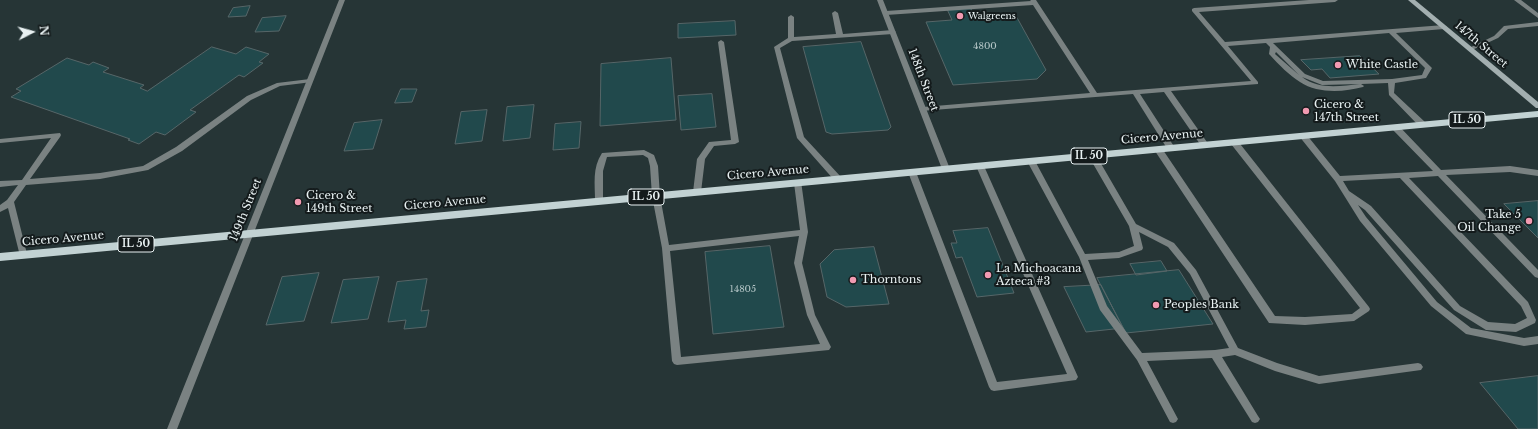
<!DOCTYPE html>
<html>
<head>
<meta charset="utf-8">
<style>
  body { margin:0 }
  #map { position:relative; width:1538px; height:429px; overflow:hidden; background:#263536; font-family:"Libre Baskerville",serif }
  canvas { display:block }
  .north { position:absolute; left:12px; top:12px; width:40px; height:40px; -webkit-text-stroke:3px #141b1c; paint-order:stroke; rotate:84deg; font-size:11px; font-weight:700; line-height:16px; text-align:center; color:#e8f1f2 }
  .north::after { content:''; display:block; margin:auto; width:14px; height:18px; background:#e8f1f2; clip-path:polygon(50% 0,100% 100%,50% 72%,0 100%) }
</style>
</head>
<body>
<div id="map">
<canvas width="1538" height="429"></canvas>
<div class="north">N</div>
</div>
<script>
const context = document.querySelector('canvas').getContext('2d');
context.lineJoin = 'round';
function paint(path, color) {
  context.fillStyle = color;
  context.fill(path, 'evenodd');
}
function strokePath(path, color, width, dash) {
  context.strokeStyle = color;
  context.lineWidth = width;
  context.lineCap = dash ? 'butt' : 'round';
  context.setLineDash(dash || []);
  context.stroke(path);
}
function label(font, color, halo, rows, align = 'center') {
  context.font = font + ' "Libre Baskerville",serif';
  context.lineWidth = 4;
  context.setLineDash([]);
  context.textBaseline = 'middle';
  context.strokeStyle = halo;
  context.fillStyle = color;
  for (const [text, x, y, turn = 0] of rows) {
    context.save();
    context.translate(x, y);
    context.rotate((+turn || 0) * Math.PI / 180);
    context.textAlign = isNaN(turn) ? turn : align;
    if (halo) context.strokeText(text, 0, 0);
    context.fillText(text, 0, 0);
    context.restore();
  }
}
const building = new Path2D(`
  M250,6L246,16L228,17L233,8Z
  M970,7L975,17L1015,14L1046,70L1037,79L953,85L926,22L952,20L947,9Z
  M286,16L279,31L255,32L262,18Z
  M735,21L736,35L678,38V24Z
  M861,42L891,127L888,130L832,134L826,132L803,47Z
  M212,47L236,54L246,47L269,54L259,62L263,63L244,77L239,75L190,110L196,112L165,135L156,132L139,144L128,140L130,139L11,97L21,91L16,89L67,58L89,65L93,62L109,68L103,72L144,85L140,88L147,91Z
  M1360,56L1379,74L1330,78L1322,69L1311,70L1301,60Z
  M671,58L676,120L600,126L601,64Z
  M401,89H417L412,102L395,103Z
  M712,94L716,127L681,130L678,96Z
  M534,105L530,138L503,141L507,107Z
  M487,110L482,141L455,144L461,112Z
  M382,120L373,149L344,151L354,123Z
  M581,122L579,148L553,150L555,124Z
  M1538,201V238L1504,204Z
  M988,228L1014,293L977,297L962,257L956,258L951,243H957L953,231Z
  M770,246L784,327L713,334L705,252Z
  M874,247L889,304L846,307L827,297L820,264L834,250Z
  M1161,261L1167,271L1136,275L1130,264Z
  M1179,270L1213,324L1126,333L1097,278Z
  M319,273L304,321L266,325L282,277Z
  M379,277L368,319L331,323L343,280Z
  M427,279L421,311L429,310L426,327L404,329L406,320L388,322L397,282Z
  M1101,285L1123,328L1086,332L1064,287Z
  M1538,376V429H1518L1480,383Z`);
paint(building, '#21494c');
strokePath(building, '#566668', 1);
paint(new Path2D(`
  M1030,0H1036L1097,93L1251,81L1192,11V9L1194,8L1309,0H1338L1335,2L1199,12L1225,42L1444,25L1447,27L1444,29L1396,33L1432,68L1426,78L1395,83L1394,93L1425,122L1426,124L1422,126H1419L1389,95L1388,83L1361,84L1364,86L1363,87C1344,92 1318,94 1300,82C1289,75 1279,65 1270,55L1269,54L1270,47L1266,43L1228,46L1258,82V84L1171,91L1209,145L1205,147H1202L1164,92L1140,94L1175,148L1171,150H1168L1133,94L921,111L919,109L921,107H923L1090,93L1033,5L886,15L883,13L886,11L1031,1ZM1389,33L1425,68L1422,75L1392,79L1323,81L1305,74L1273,43ZM1276,52L1299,75L1275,54ZM1302,77L1322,85L1360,84C1340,86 1319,90 1302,77Z
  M1514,0H1521L1538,13V18Z
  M835,11L838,13L843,34L893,30L896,32L893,34L792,41L780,48L804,137L841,177L842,179L838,182L835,181L797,138L774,47L788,38V17L791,15L794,17V37L836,34L832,13Z
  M1538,22V26L1508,29L1498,38L1472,50L1470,51L1467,49L1494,36L1504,26Z
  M721,40L724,42L739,142L735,144L714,146L705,159L701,192L697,195L693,192L697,159L709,142L731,140L718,42Z
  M310,79L313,81L312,82L280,86L251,100L182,151L148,170L100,179L26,185L14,202L27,254L26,256H20L8,208L0,212V205L7,200L18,185L0,187V181L22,180L51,138L0,143V139L60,133L61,135L60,137L30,179L100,173L143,166L176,147L247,96L277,83Z
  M1392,125H1398L1441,170L1510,166L1538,170V176L1510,172L1446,175L1538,270V278L1535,277L1438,176L1409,178L1528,302L1536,320L1535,323L1516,332L1486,330L1454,310L1365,210L1358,205L1366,217L1437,302L1471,328L1524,338L1538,336V344L1524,346L1466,334L1431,306L1360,221L1335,181L1299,136L1303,134H1306L1340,176L1433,171L1392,129L1391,127ZM1400,178L1521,306L1527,318L1515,324L1488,322L1460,306L1371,206L1349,191L1343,181Z
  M1231,140H1237L1369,307L1370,309L1369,311L1354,321L1305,325L1269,323L1155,151L1154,149L1155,147H1161L1275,316L1305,317L1352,314L1360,308L1231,144L1230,142Z
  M644,150L654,155L658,166L660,196L669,245L800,230L794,183L795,181H801L808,232L802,263L815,315L831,347L829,350L677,365L674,364L672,361L662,248L652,196L650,166L648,158L643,155L607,157L603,171V201L599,204L595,201C595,184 592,168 602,153ZM799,236L794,263L807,315L820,344L681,357L670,251Z
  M1092,152L1096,155L1136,224L1174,243L1196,270L1238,348L1277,363L1319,376L1418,363L1421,364L1423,367L1421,370L1319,384L1275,371L1235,355L1222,357L1258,416L1260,419L1258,422L1255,423L1252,422L1212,358L1147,361L1178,419L1176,422L1173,423L1170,422L1137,360L1100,310L1079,257L1027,161L1031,158L1034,159L1085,254L1119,252L1134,246L1129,226L1088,155ZM1139,232L1168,247L1190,274L1229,348L1215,350L1142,353L1107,306L1088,260L1119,258L1142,250L1143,248Z
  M980,163L984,166L1078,377L1076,380L994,391L991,390L989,387L908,172L909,170H915L916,172L997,382L1067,374L976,166Z`), '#7a8282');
paint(new Path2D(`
  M339,0H345L177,429H167Z
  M877,0H883L950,169L949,171H943L942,169Z`), '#7a8282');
paint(new Path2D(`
  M1408,0H1415L1538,102V108H1536Z`), '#a3afb0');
paint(new Path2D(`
  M1538,111V117L0,261V253Z`), '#c2d2d3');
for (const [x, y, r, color] of [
  [960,16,4,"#f19ab1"],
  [1338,65,4,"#f19ab1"],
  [1306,111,4,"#f19ab1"],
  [298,202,4,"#f19ab1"],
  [1529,221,4,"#f19ab1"],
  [988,275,4,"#f19ab1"],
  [853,280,4,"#f19ab1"],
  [1156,305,4,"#f19ab1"]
]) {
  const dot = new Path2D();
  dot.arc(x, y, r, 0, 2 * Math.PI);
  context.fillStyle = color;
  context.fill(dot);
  strokePath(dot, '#141b1c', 1.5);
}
label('9px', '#e8f1f2', '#141b1c', [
  ["Walgreens",968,16]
], 'left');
label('9px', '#b6c7c8', null, [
  ["4800",985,46],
  ["14805",743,289]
]);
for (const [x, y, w] of [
  [1467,120,36],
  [1089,156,36],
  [646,197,36],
  [136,244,36]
]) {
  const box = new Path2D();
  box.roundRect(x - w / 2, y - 8, w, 16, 3);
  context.fillStyle = '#141b1c';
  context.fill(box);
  strokePath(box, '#e8f1f2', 1);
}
label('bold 10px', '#e8f1f2', null, [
  ["IL 50",1467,120],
  ["IL 50",1089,156],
  ["IL 50",646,197],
  ["IL 50",136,244]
]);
label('11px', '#e8f1f2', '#141b1c', [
  ["147th Street",1481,45,40],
  ["148th Street",923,80,69],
  ["Cicero Avenue",1162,137,-5],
  ["Cicero Avenue",768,173,-5],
  ["Cicero Avenue",445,203,-5],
  ["149th Street",246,210,-68],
  ["Cicero Avenue",63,239,-5]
]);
label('11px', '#e8f1f2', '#141b1c', [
  ["White Castle",1346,65],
  ["Cicero &",1314,105],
  ["147th Street",1314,118],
  ["Cicero &",306,196],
  ["149th Street",306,209],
  ["Take 5",1521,215,"right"],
  ["Oil Change",1521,228,"right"],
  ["La Michoacana",996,269],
  ["Azteca #3",996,282],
  ["Thorntons",861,280],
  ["Peoples Bank",1164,305]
], 'left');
</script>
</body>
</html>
